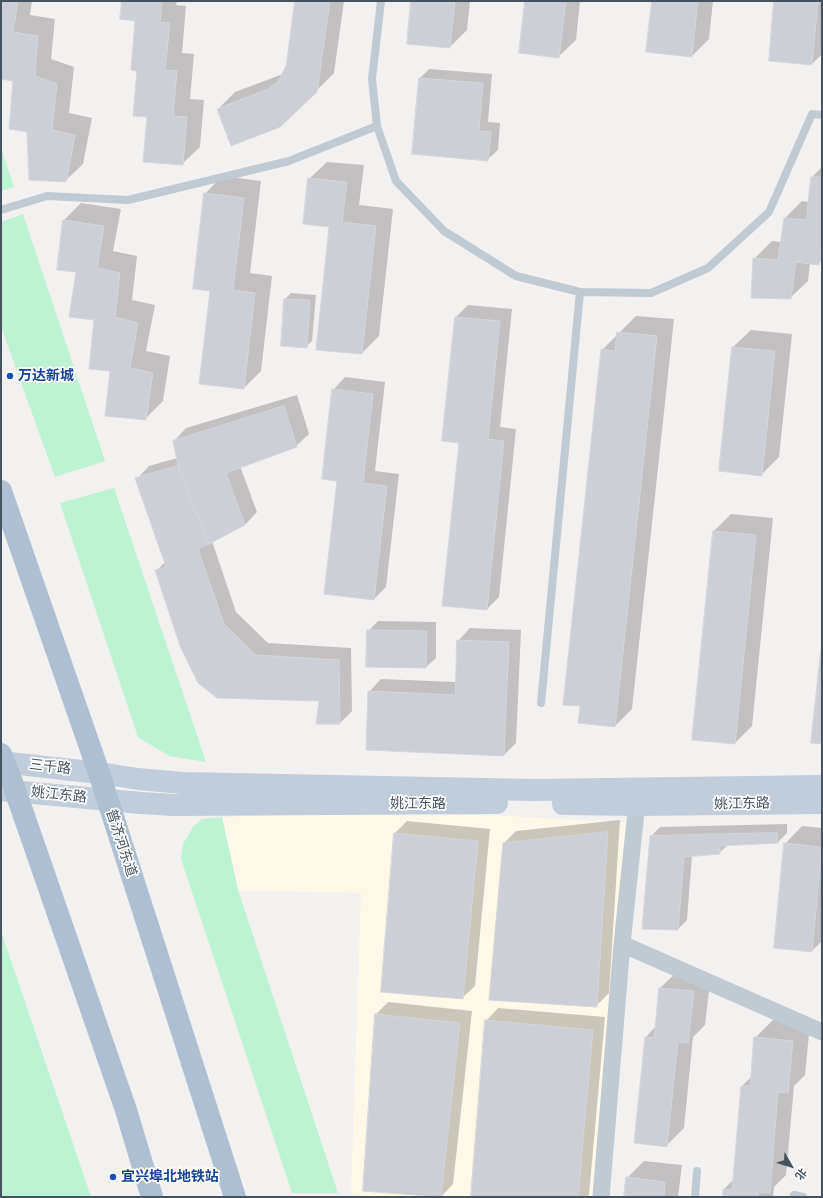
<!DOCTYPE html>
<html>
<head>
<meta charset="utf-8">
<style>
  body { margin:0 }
  #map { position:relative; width:823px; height:1198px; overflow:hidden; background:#f3f0f0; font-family:Rubik,"Noto Sans SC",sans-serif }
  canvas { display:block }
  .frame { position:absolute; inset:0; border:2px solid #46535f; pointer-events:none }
  .north { position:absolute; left:771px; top:1146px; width:40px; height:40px; -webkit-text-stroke:3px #fff; paint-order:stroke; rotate:129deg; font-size:11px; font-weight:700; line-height:16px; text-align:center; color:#46535f }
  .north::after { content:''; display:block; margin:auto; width:14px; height:18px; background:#46535f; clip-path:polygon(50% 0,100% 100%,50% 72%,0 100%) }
</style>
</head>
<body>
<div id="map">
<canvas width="823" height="1198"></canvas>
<div class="frame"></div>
<div class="north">北</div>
</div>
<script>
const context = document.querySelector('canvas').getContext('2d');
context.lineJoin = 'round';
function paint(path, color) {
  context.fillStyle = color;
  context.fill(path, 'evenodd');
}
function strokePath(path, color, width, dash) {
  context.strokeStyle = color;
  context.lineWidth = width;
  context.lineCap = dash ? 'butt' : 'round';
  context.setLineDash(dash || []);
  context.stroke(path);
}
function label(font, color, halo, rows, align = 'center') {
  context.font = font + ' Rubik,"Noto Sans SC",sans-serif';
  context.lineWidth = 3.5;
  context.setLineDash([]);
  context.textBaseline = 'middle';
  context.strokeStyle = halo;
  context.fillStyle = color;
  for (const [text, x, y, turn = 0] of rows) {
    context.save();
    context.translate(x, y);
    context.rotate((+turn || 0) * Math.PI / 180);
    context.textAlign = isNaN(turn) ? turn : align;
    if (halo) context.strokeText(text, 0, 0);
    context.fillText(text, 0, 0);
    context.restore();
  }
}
paint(new Path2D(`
  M380,812L508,816L626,823L592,1197H380L351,1194L361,893L238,890L222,817Z`), '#fef8e9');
paint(new Path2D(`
  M1,148L14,187L1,191Z
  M23,214L105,461L55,477L1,327V222Z
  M114,488L206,762L169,756L138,737L60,503Z
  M222,817L238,890L338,1193H292L181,859L183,844L193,827L202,819Z
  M1,931L91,1197H1Z`), '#bcf3d2');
paint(new Path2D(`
  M1,1H32L30,15L55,19L51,59L74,67L69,113L92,118L83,164L65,181L28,131L14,80L1,78Z
  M123,1H177L176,5L186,6L182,53L194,54L190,99L204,100L200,147L182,164L148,116L138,70L136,20Z
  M296,1H344L334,73L316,91L218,109L235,92L283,74L287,66Z
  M412,1H470L467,30L450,47Z
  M526,1H580L576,40L558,57Z
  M653,1H713L709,39L692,56Z
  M775,1H822V54L812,64Z
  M429,69L492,74L488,122L500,123L498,150L488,159L420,78Z
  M327,162L364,165L359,205L393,209L379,336L362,353L330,226L309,179Z
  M822,167V260L818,264L810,263L808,281L790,298L754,259L772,241L781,242L785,218L802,201L809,202L812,177Z
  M222,176L261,181L250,273L272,276L261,371L244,388L211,290L205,194Z
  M81,203L121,209L113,251L137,256L132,300L155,305L146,351L170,356L163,401L145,419L111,370L95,319L78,272L58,269L64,220Z
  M291,293L316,295L312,341L306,347L285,299Z
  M468,305L512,309L500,427L516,429L499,597L487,609L460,442L456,317Z
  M636,316L674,319L632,709L615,726L602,350Z
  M751,330L792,334L779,457L761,475L733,347Z
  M345,377L385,382L375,471L399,474L386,587L374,599L338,480L333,390Z
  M297,395L309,434L296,446L240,466L257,512L245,525L212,541L236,612L268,643L351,648L352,711L340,723L320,700L217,697L156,571L165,562L137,479L149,466L177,458L174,441L186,428Z
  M731,514L773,518L752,726L735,743L693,739L714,531Z
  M378,621L436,622V658L426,667L367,666L368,631Z
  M470,628L521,630L516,743L504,755L369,692L381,679L456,682L458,641Z
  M620,820L609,993L596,1006L504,843L516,831Z
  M407,821L490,829L475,986L462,998L395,833Z
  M787,824V833L778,842L728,845L719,853L692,855L687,920L678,929L651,836L660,827Z
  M802,826L822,828V941L812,951L785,844Z
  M678,971L711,974L705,1025L693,1037L684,1128L666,1146L646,1037L656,1026L660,988Z
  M388,1002L472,1011L453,1184L441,1197L376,1014Z
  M498,1008L605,1017L589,1195L587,1197H472L486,1021Z
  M773,1020L810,1024L805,1075L794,1086L786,1175L774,1187L773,1197H724V1189L734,1179L742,1086L752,1076L755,1038Z
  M644,1161L682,1165L678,1197H625L627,1178Z`), '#0003');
const building = new Path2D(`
  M1,1H18L13,32L38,36L35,76L57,84L52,130L75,135L66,182L29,180L27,132L9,129L13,81L1,79Z
  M122,1H162L160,22L170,23L165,70L177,71L173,116L187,117L183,165L143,162L147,117L133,116L137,71L131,70L135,21L120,19Z
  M295,1H330L317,92L280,127L231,146L217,109L268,89L278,82L286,66Z
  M411,1H455L450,48L407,44Z
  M525,1H566L559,58L519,53Z
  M652,1H698L692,57L646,52Z
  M774,1H818L812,65L769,61Z
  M419,78L483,83L479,131L491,132L488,161L412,154Z
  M811,177H822V244L819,265L796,262L791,299L751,298L753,258L778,260L784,218L806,220Z
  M308,178L347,182L342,222L376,226L362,354L316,350L329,227L303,224Z
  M204,193L244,198L233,290L255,293L244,389L199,384L210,291L193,289Z
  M63,220L104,226L97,268L120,273L115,317L138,323L130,368L153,373L146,420L105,416L110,371L89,369L94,320L69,317L76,272L57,270Z
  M284,299L310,300L307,348L281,346Z
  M455,317L500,321L488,439L504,441L487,610L442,606L459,443L442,441Z
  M617,332L657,336L615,727L578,723L580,706L563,705L601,349L615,351Z
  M732,347L775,351L762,476L719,471Z
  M332,389L373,394L363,483L387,486L374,600L324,594L337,481L322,479Z
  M284,406L297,447L226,473L245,525L209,544L178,466L173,441Z
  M178,466L209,544L198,549L224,624L256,655L339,660L340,724H316L319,701L217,698L198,683L180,646L155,570L166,567L135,478Z
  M713,531L756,535L735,744L692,740Z
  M367,630L427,631L426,668L366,667Z
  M457,640L509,642L504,756L366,750L368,691L455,695Z
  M822,640V744L811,743Z
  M608,832L597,1007L489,1000L503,843Z
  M394,833L478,841L463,999L381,992Z
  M777,833L778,843L720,846V854L684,857L678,930L642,929L650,836Z
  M784,843L822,847L812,952L774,948Z
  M659,988L694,991L688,1043L678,1042L667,1147L634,1143L645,1037L654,1038Z
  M375,1014L460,1023L441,1197L363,1191Z
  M485,1020L593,1030L578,1197H471Z
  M754,1037L793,1041L788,1093L778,1092L770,1193L758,1192V1197H723V1189L732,1190L741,1086H750Z
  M626,1177L665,1182L664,1197H624Z`);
paint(building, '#cccfd5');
strokePath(building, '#d4d6dc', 1);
strokePath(new Path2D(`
  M381,1L372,79L377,126L396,181L444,231L516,276L580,292L651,293L708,268L769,212L812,114L822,115
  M1,210L47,196L128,200L289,161L377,126
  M541,703L580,292
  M695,1197L697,1171
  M793,1197L794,1195L803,1197`), '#c0cad3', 8);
strokePath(new Path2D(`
  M622,944L822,1032
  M601,1197L622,944L638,793`), '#c0cad3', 17);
strokePath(new Path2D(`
  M1,762L99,773L138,779L183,783L534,790L822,786
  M1,790L141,803L174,805L497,803
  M563,804L637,805L822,803`), '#c1cdda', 22);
strokePath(new Path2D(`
  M1,491L99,773L235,1197
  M1,754L15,790L126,1110L152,1197`), '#aebfd1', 22);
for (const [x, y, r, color] of [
  [10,376,4,"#1a4fb4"],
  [113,1177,4,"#1a4fb4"]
]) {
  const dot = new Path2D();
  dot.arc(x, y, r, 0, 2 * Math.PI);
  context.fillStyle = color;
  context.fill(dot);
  strokePath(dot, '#fff', 1.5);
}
label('bold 14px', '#164399', '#fff', [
  ["万达新城",18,376],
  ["宜兴埠北地铁站",121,1177]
], 'left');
label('14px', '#46535f', '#fff', [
  ["三千路",50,767,7],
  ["姚江东路",59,795,6],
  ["姚江东路",418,804],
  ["姚江东路",742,804,-1],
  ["普济河东道",121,843,72]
]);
</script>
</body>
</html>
